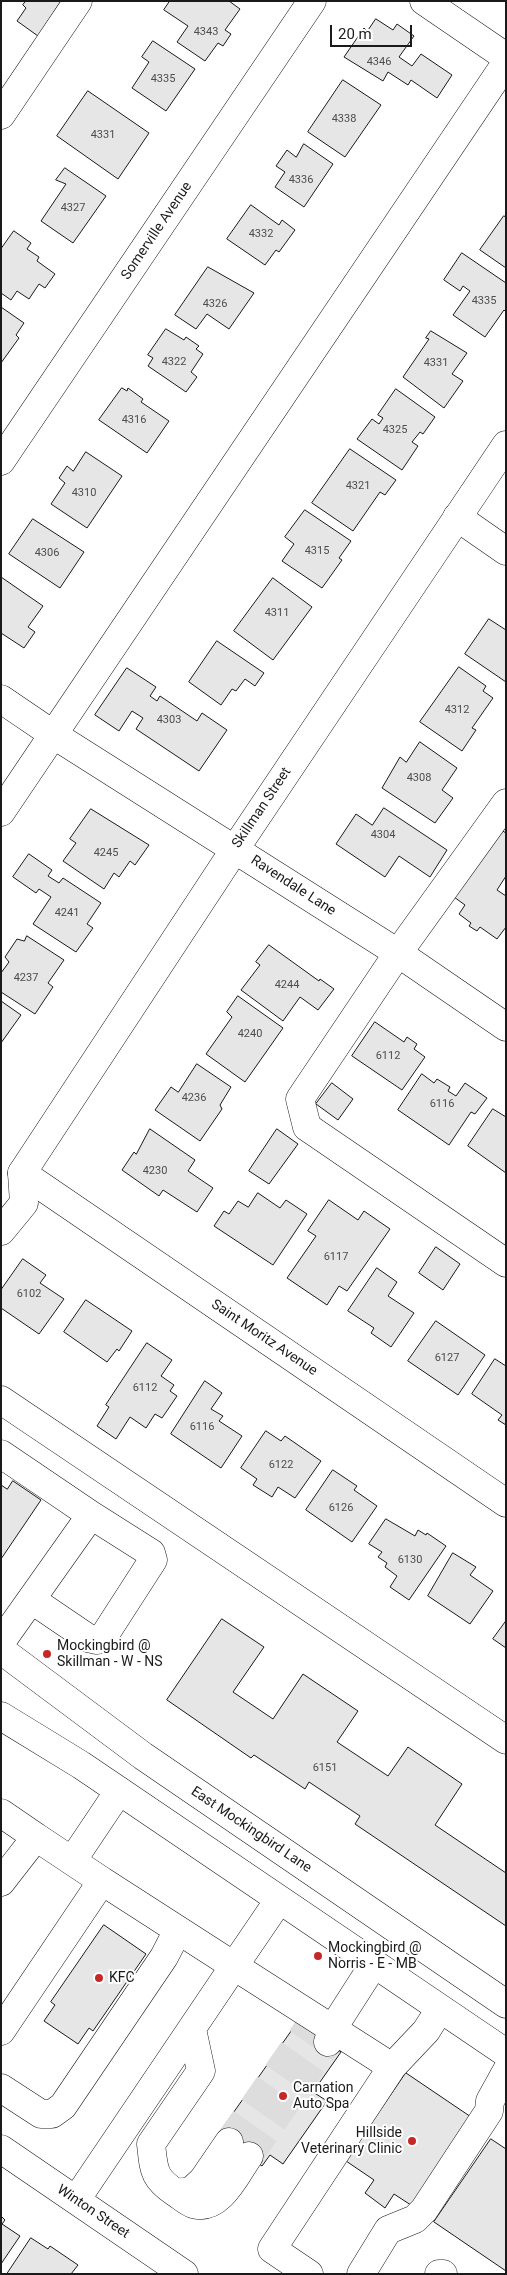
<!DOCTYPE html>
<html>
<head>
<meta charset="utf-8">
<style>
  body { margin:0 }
  #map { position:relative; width:507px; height:2275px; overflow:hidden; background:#fff; font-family:Roboto,sans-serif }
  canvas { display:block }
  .frame { position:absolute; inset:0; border:2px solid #1a1a1a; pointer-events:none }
  .scale { position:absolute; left:330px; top:25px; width:82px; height:22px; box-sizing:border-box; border:2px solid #1a1a1a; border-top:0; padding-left:6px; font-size:15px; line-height:18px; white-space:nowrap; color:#1a1a1a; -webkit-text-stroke:4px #fff; paint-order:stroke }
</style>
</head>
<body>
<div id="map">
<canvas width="507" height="2275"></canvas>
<div class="frame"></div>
<div class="scale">20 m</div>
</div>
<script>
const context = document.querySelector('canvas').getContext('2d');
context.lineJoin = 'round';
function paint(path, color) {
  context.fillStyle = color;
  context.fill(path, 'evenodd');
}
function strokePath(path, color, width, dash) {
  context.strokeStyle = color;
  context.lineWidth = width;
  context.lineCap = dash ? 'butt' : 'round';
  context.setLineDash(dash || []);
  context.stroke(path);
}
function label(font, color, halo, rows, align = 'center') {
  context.font = font + ' Roboto,sans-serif';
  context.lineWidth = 4;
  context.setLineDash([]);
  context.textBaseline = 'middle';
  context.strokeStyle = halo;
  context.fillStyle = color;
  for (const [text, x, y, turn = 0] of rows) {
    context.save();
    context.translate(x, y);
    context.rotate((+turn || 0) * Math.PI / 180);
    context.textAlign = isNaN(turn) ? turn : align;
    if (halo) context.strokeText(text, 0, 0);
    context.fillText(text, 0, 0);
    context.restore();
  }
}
const building = new Path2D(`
  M26,1H61L38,36L17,21L26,8L23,5Z
  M170,1H229L240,9L225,30L231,34L223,46L218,43L205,61L177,42L188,26L164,10Z
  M376,19L393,30L397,24L414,36L399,57L412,66L421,54L452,75L437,98L411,80L408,85L388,72L383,81L344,57L364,28L367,31Z
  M153,41L195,69L166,111L132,88L149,62L142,57Z
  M343,80L381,105L345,157L308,132Z
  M88,91L149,133L118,179L57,136Z
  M304,144L333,164L304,207L275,187L285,172L276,166L287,150L296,157Z
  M65,168L106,196L73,243L41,221L66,184L56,180Z
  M251,205L279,225L282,220L295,230L279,252L276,250L265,265L227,239Z
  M504,216L506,217V268L480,250Z
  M14,231L31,243L27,249L39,257L37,261L55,274L45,288L39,284L29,299L17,291L11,300L1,293V249Z
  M462,253L506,283V312L504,310L485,337L453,315L470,291L463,286L460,291L444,280Z
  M208,267L254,293L229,329L207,314L196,329L175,315Z
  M1,307L24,323L16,335L19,338L1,363Z
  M166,329L184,340L186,337L199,346L196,349L203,354L191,372L197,377L186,392L148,366L153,358L148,355Z
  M431,331L467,353L452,374L463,381L444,408L403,377L429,339L426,338Z
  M122,388L127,391L128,388L143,399L141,402L169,421L147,453L99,420Z
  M396,389L435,417L423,434L420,432L412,442L418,446L402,470L357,439L372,419L379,424L383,418L378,415Z
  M350,449L396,480L385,495L380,492L353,531L312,503Z
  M86,452L122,476L87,528L51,504L65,483L59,478L67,466L73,471Z
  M305,510L351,541L339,558L342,560L322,588L282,561L294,544L285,537Z
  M33,519L84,552L60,588L9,554Z
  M1,577L43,606L28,627L35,632L24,648L1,633Z
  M273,578L312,607L273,660L234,631Z
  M489,619L506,630V682L465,654Z
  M217,641L264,673L255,686L245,679L236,691L232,689L221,705L189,682Z
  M459,667L486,686L483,691L493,698L472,728L476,730L462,751L420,722Z
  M127,668L156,687L150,696L157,701L160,696L197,721L202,713L227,730L199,771L136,729L143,718L132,711L119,731L95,715Z
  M420,742L457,768L442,790L453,798L435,823L382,788L400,757L406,762Z
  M384,808L447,850L430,877L399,856L385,877L336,844L356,814L372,825Z
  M91,809L149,845L135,865L130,861L119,877L114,873L104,889L63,861L76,843L70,839Z
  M501,830L506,833V876L497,890L506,896V927L497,939L480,927L477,931L469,926L471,923L459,914L465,905L454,897Z
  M29,854L52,870L48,876L59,883L63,878L101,903L87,924L93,928L76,952L33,924L51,897L39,889L36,893L13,877Z
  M27,936L64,960L48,983L53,987L35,1014L1,992V973L9,962L5,957L17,939L24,941Z
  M269,945L319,981L320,979L334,989L318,1010L300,997L283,1021L241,990L260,965L256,962Z
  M238,996L283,1028L245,1082L206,1054L232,1017L227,1012Z
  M1,1001L21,1015L1,1043Z
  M375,1022L404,1042L407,1037L417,1044L414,1049L425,1057L402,1090L352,1056Z
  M197,1064L231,1087L220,1105L222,1109L200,1141L155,1110L171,1087L178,1092Z
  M422,1074L434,1083L437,1079L450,1087L448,1091L456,1096L465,1083L487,1098L475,1114L471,1112L449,1145L398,1110Z
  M332,1083L353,1099L338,1120L316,1104Z
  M493,1109L506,1117V1173L468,1146Z
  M150,1129L195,1160L188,1171L213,1188L197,1212L163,1190L159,1196L122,1170L134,1152L136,1154Z
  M277,1129L298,1144L269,1184L249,1171Z
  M258,1193L280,1208L286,1200L307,1214L273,1265L214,1226L224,1211L229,1214L238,1201L248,1207Z
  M329,1200L358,1220L364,1211L390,1229L347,1291L339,1286L327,1305L287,1278L316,1236L308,1231Z
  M436,1247L460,1264L443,1290L419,1273Z
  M23,1259L46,1275L40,1283L64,1299L39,1334L1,1308V1290Z
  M377,1268L397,1282L388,1296L414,1313L391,1347L371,1333L374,1328L348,1311Z
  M86,1300L132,1331L119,1351L117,1349L107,1362L64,1332Z
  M436,1321L485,1355L458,1395L408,1361Z
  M147,1343L172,1360L161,1376L174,1385L170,1391L177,1396L162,1418L155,1414L146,1428L130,1417L116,1439L97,1426L109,1407L106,1405Z
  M495,1359L506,1366V1425L498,1420L502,1415L472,1394Z
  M205,1381L222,1393L211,1409L223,1416L219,1421L242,1436L221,1468L171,1434Z
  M266,1431L281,1441L285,1436L321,1461L295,1498L278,1487L272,1497L253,1485L257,1479L241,1468Z
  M333,1470L357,1486L354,1490L377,1506L352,1542L306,1510Z
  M13,1481L41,1500L1,1559V1485L7,1489Z
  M386,1519L415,1536L418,1530L426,1535L427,1533L446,1546L409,1600L390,1587L397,1576L385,1567L387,1563L378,1557L382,1552L369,1544Z
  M453,1553L476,1567L470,1575L493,1591L470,1624L428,1596Z
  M222,1619L264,1647L233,1692L273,1719L303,1674L358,1711L337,1742L388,1776L408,1747L462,1784L435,1825L506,1873V1926L355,1824L360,1816L309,1782L305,1789L254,1755L251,1758L167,1700Z
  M506,1621V1648L493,1639Z
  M104,1925L146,1954L93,2031L89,2028L78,2044L44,2021L55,2005L51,2002Z
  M298,2022L341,2052L313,2092L327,2101L283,2164L270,2155L262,2166L218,2135Z
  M406,2073L477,2121L417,2209L394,2194L385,2208L365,2193L374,2180L346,2161Z
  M491,2139L506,2149V2271L434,2222Z
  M1,2216L5,2220L2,2224L20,2236L1,2264Z
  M31,2238L48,2249L50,2246L78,2265L71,2274H7Z`);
paint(building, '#e6e6e6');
strokePath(building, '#1a1a1a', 1);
strokePath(new Path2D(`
  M229,2142L308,2028
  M249,2156L328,2042`), '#ddd', 28, [28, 14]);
const minor = new Path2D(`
  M424,1L506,57
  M1,115L78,1
  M1,461L312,1
  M457,517L506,551
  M1,699L54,735L398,953L506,1027
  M506,803L398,953L300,1099L307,1127L506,1263
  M1,812L506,63
  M22,1173L506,1503
  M1,1400L506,1740
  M1,1454L91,1515L1,1642
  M32,1600L88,1638L97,1640L104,1636L153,1560L151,1553L91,1515
  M1,1813L36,1837L1,1882
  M72,1861L119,1791
  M102,1881L234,1966L279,1900
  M192,2029L201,2071L151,2144C154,2170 153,2178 176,2193L191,2191L203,2180L229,2142
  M1,2031L102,1881L36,1837
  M328,2042L333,2028L374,1964
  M1,2088L41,2114H52L63,2106L164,1957L178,1930
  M1,2149L184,2274
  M176,2193C181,2196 187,2202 193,2204C220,2212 236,2174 249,2156
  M76,2200L234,1966L392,2067L426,2031L440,2009
  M309,2274L272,2249L392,2067
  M361,2274L388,2230L415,2219L424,2210L489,2111L490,2101L506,2072
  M439,2274H443`);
const major = new Path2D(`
  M1,1231L24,1203L22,1173L235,849L506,445
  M1,1650L143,1756L506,2004
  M1,1716L81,1765L506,2053`);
strokePath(minor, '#1a1a1a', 29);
strokePath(major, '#1a1a1a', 29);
strokePath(minor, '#fff', 28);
strokePath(major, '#fff', 28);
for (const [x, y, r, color] of [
  [47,1654,5,"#c62828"],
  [318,1956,5,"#c62828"],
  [99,1978,5,"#c62828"],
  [283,2096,5,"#c62828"],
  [412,2141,5,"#c62828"]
]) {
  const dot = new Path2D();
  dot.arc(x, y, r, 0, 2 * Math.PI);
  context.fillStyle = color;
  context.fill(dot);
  strokePath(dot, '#fff', 2);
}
label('11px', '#4d4d4d', null, [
  ["4343",206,32],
  ["4346",379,62],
  ["4335",163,79],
  ["4338",344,119],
  ["4331",103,135],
  ["4336",301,180],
  ["4327",73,208],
  ["4332",261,234],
  ["4335",484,301],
  ["4326",215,304],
  ["4322",174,362],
  ["4331",436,363],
  ["4316",134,420],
  ["4325",395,430],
  ["4321",358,486],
  ["4310",84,493],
  ["4315",317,551],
  ["4306",47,553],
  ["4311",277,613],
  ["4312",457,710],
  ["4303",169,720],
  ["4308",419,778],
  ["4304",383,835],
  ["4245",106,853],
  ["4241",67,913],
  ["4237",26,978],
  ["4244",287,985],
  ["4240",250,1034],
  ["6112",388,1056],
  ["4236",194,1098],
  ["6116",442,1104],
  ["4230",155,1171],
  ["6117",336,1257],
  ["6102",29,1294],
  ["6127",447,1358],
  ["6112",145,1388],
  ["6116",202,1427],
  ["6122",281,1465],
  ["6126",341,1508],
  ["6130",410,1560],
  ["6151",325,1768]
]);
label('14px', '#1a1a1a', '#fff', [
  ["Somerville Avenue",157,231,-56],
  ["Skillman Street",262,808,-56],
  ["Ravendale Lane",293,886,33],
  ["Saint Moritz Avenue",264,1338,34],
  ["East Mockingbird Lane",251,1830,34],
  ["Winton Street",93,2212,34]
]);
label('14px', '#1a1a1a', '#fff', [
  ["Mockingbird @",57,1646],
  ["Skillman - W - NS",57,1662],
  ["Mockingbird @",328,1948],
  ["Norris - E - MB",328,1964],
  ["KFC",109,1978],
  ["Carnation",293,2088],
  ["Auto Spa",293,2104],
  ["Hillside",402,2133,"right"],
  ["Veterinary Clinic",402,2149,"right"]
], 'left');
</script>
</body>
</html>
